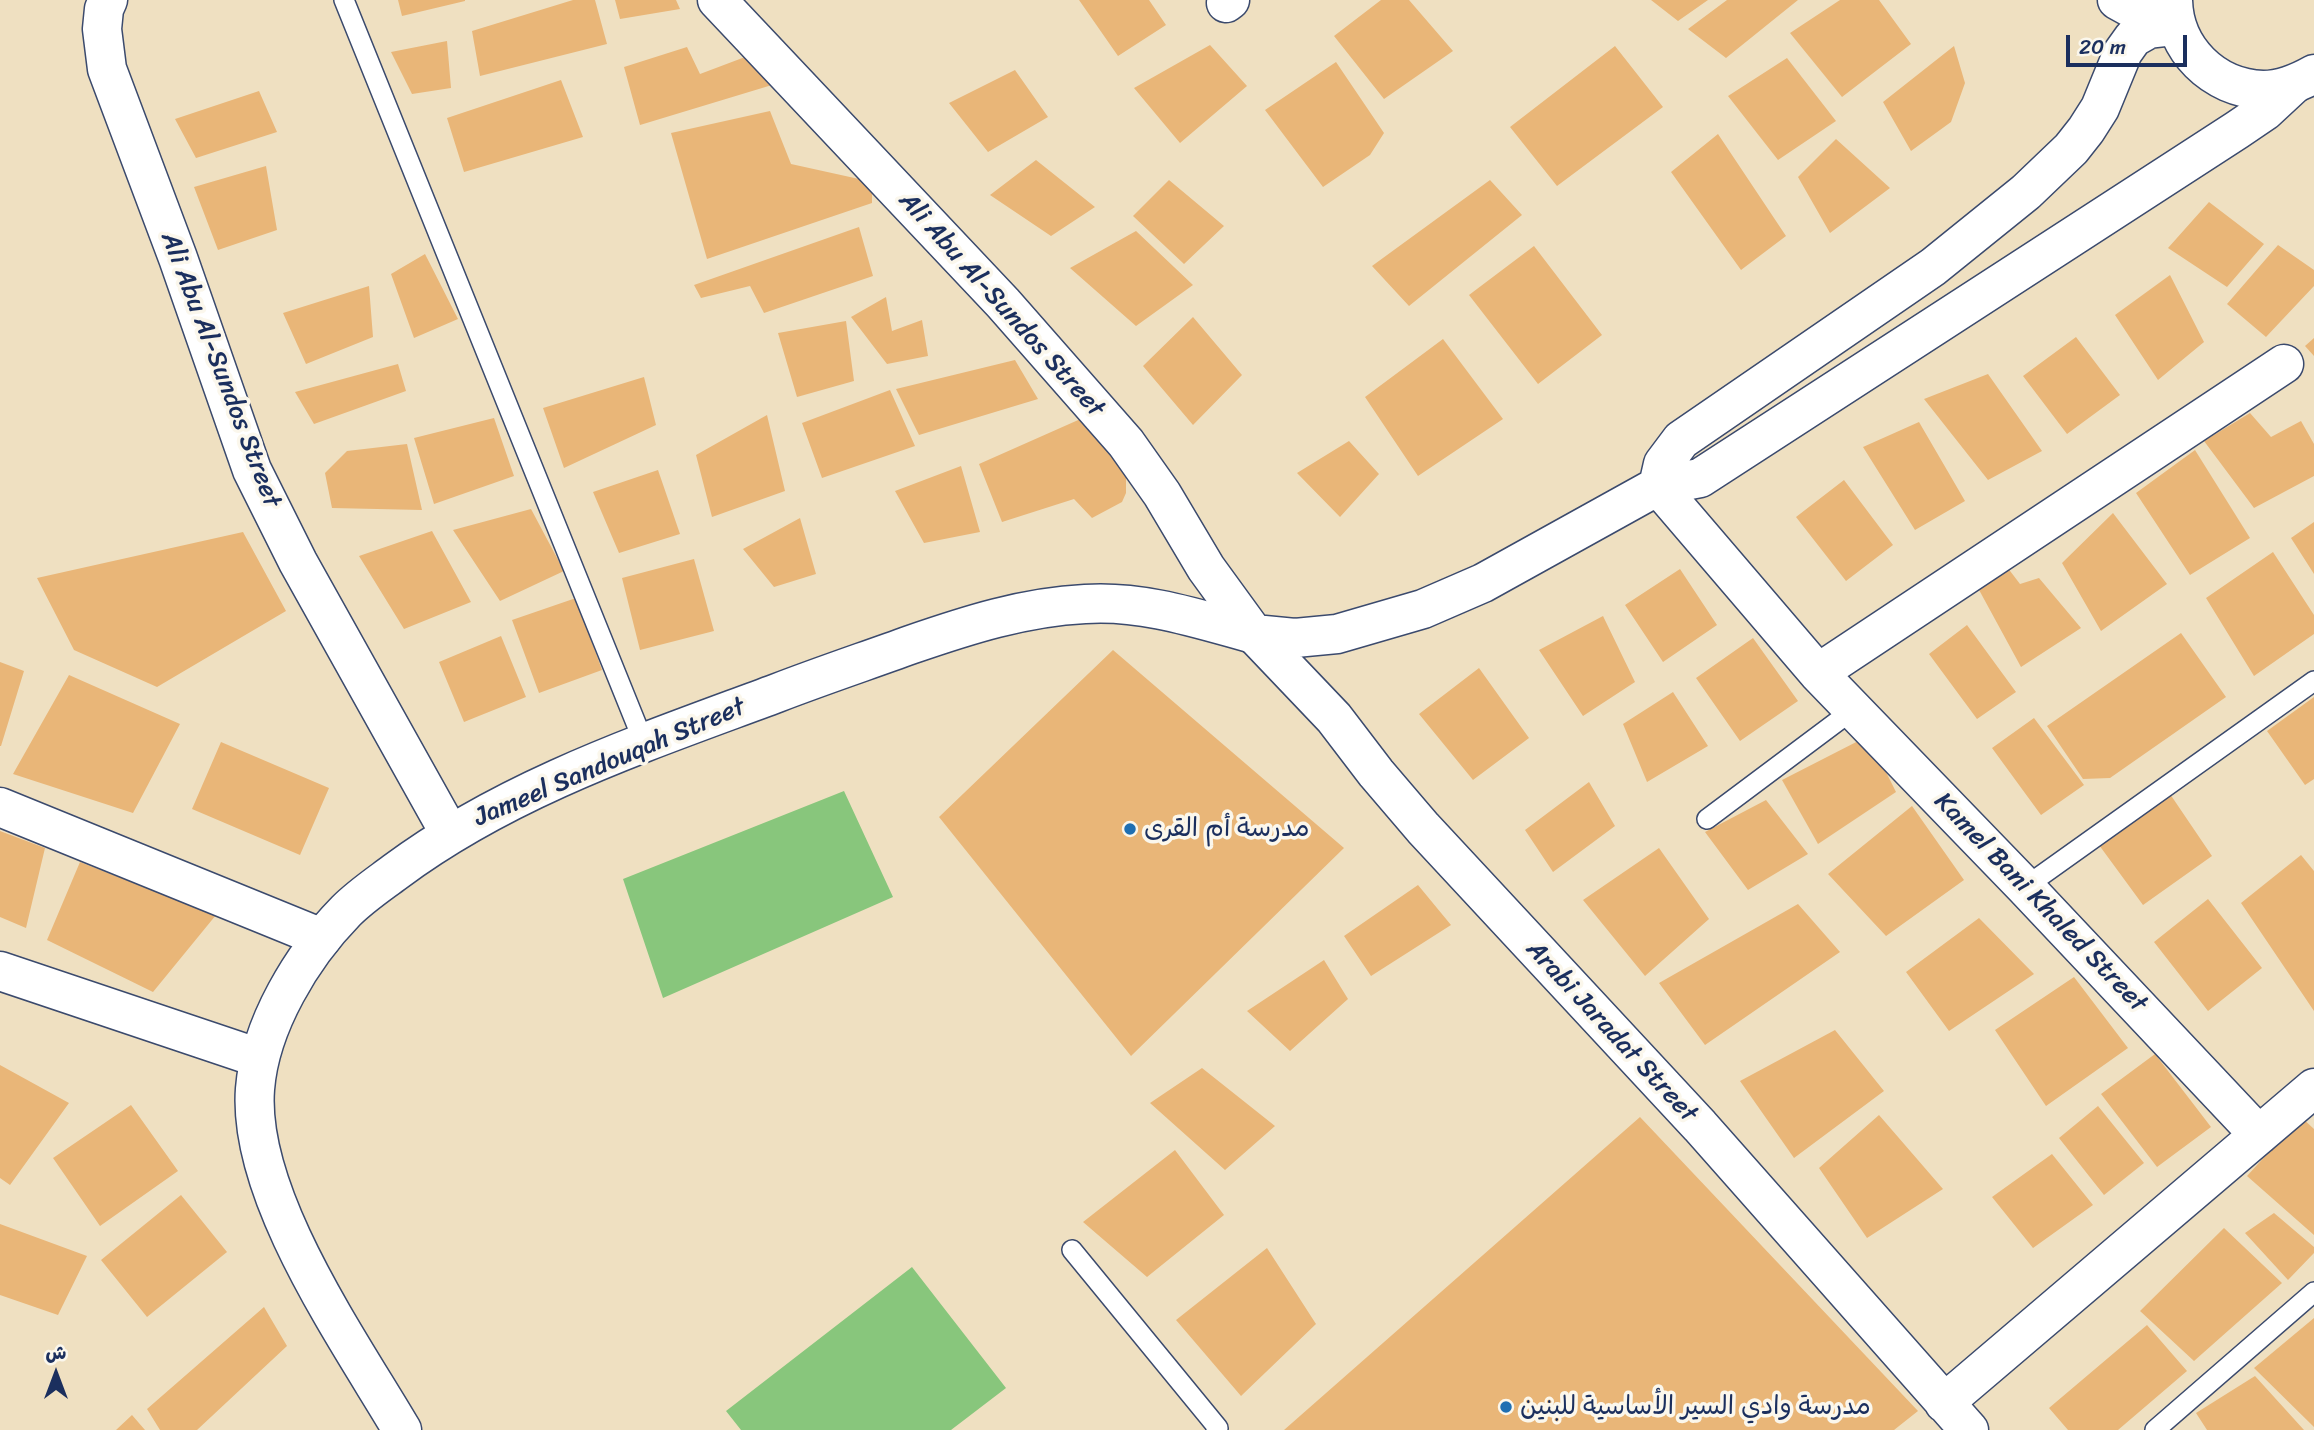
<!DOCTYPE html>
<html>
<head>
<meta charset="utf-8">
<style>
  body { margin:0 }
  #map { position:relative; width:2314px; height:1430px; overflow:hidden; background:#efe0c1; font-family:Sriracha,"Playpen Sans Arabic",sans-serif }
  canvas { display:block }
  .north { position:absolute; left:21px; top:1339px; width:70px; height:70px; -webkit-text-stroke:5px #fbf7ec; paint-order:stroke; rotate:0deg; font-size:19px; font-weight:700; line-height:28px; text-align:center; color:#1b2f5e }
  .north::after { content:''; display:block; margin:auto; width:24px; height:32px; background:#1b2f5e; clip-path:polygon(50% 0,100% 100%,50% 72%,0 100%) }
  .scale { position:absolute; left:2066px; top:35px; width:121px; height:32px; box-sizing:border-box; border:4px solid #1b2f5e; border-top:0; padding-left:9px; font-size:21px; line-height:24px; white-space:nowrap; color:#1b2f5e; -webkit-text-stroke:5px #fbf7ec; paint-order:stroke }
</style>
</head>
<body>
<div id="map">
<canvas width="2314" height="1430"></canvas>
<div class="north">ش</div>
<div class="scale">20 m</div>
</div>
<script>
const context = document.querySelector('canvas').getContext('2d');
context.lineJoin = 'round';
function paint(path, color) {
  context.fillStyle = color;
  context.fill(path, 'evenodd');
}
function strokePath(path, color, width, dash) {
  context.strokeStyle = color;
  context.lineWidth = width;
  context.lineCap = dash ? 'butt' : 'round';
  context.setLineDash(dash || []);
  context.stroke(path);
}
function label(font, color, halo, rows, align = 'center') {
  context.font = font + ' Sriracha,"Playpen Sans Arabic",sans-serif';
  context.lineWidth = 7;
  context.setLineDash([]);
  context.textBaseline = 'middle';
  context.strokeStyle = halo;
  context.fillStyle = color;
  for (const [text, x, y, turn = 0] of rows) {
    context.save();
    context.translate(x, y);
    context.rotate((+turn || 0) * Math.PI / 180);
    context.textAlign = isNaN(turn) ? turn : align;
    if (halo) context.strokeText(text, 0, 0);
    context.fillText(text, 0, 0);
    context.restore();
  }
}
paint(new Path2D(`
  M844,791L893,897L663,998L623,879Z
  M912,1267L1006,1388L951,1430H741L726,1411Z`), '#88c67c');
paint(new Path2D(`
  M398,0H465V1L402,16Z
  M573,0H595L607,44L480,76L472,31Z
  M615,0H676L680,9L620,19Z
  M1079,0H1149L1166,25L1118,56Z
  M1381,0H1409L1453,51L1384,99L1334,36Z
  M1651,0H1708L1678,21Z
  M1727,0H1798L1726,58L1688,29Z
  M1840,0H1879L1911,44L1842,97L1790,33Z
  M447,41L451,88L412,94L391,52Z
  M1210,45L1247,86L1180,143L1134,88Z
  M1615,46L1663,107L1557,186L1510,127Z
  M1954,46L1965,83L1951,122L1911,151L1883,102Z
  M687,47L700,74L753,54L772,85L640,125L624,67Z
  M1787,58L1836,121L1778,160L1728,96Z
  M1336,62L1384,133L1370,155L1323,187L1265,110Z
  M1015,70L1048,117L988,152L949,103Z
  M561,80L583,137L464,172L447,118Z
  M259,91L277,132L196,158L175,119Z
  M770,111L791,164L859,179L872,189V203L707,259L671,133Z
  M1718,134L1786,236L1741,270L1671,172Z
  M1836,139L1890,188L1830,233L1798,177Z
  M1036,160L1095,207L1051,236L990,195Z
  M266,166L277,230L218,250L194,187Z
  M1169,180L1224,226L1184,264L1133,216Z
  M1490,180L1522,215L1409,306L1372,266Z
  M2209,202L2264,244L2227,287L2168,248Z
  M859,227L873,276L764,313L750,286L701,298L694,285Z
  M1136,231L1193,285L1136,326L1070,268Z
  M2278,245L2314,270V286L2266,337L2227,304Z
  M1534,246L1602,335L1538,384L1469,295Z
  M425,254L458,319L414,338L391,274Z
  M2170,275L2204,342L2158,380L2115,315Z
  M369,286L373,337L306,364L283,313Z
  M886,297L892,331L922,320L928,356L887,364L851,317Z
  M1193,317L1242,375L1193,425L1143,366Z
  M846,321L854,381L797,397L778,333Z
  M2076,337L2120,395L2067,434L2023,376Z
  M2314,338V356L2305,346Z
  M1443,339L1503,419L1418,476L1365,397Z
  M1015,360L1038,399L919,435L896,389Z
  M398,364L406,391L314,424L295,392Z
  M1988,374L2042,451L1988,480L1924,399Z
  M644,377L656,425L564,468L543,408Z
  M890,390L915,446L822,478L802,423Z
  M2250,413L2271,437L2301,421L2314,444V476L2254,508L2204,441Z
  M767,415L785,491L712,517L696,455Z
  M1085,417L1126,476V493L1122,502L1092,518L1074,499L1002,522L979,464Z
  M494,418L514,476L434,504L414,438Z
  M1919,422L1965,501L1915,530L1863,447Z
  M1349,441L1379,474L1340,517L1297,473Z
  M407,444L422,510L332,508L325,473L347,451Z
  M2195,450L2250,538L2190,575L2136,493Z
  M961,466L980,532L924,543L895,491Z
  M658,470L680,534L619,553L593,492Z
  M1844,480L1893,545L1846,581L1796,517Z
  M531,509L564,571L500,601L453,530Z
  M2113,513L2167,584L2101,631L2062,563Z
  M800,518L816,574L774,587L743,549Z
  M2314,522V574L2291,538Z
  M432,531L471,602L404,629L359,556Z
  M243,532L286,611L157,687L74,650L37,578Z
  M2273,552L2314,615V634L2254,676L2206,598Z
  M694,559L714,631L640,650L622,578Z
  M2004,563L2020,584L2039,578L2081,628L2021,667L1972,577Z
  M1680,569L1717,625L1663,662L1625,605Z
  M576,598L602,670L539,693L512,620Z
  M1603,616L1635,682L1583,716L1539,650Z
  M1967,625L2016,692L1977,719L1929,654Z
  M2181,633L2226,697L2110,778L2083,779L2047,726Z
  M501,636L526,697L464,722L439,662Z
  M1753,638L1798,701L1740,741L1696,678Z
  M1113,650L1344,848L1131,1056L939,817Z
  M0,662L24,671L1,746H0Z
  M1479,668L1529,738L1473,780L1419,714Z
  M69,675L180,724L133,813L13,774Z
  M1673,692L1708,746L1647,782L1623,724Z
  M2314,697V779L2305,785L2267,731Z
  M2034,718L2084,785L2041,815L1992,748Z
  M1868,736L1896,792L1818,844L1782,780Z
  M221,742L329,788L300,855L192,809Z
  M1589,782L1615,826L1553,872L1525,830Z
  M2170,794L2212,856L2143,905L2099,845Z
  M1766,800L1808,854L1748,890L1705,832Z
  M1912,806L1964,880L1886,936L1828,874Z
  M0,831L45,848L26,928L0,917Z
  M1659,848L1709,919L1645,976L1583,900Z
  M2301,855L2314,871V1011L2241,903Z
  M80,862L216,915L153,992L47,940Z
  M1418,885L1451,925L1371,976L1344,936Z
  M2208,899L2262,968L2208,1011L2154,942Z
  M1798,904L1840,952L1705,1045L1659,983Z
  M1979,918L2034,974L1949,1031L1906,972Z
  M1324,960L1348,999L1290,1051L1247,1011Z
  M2074,977L2128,1048L2046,1106L1995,1030Z
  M1835,1030L1884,1091L1794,1158L1740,1081Z
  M2155,1054L2211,1127L2157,1167L2101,1094Z
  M0,1065L69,1103L10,1185L0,1178Z
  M1202,1068L1275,1126L1225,1170L1150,1103Z
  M131,1105L178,1171L100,1226L53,1158Z
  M2098,1106L2144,1163L2104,1195L2059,1138Z
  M1879,1115L1943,1189L1867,1238L1819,1168Z
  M1640,1117L1918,1411L1894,1430H1284Z
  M2301,1117L2314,1129V1235L2247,1176Z
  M1175,1150L1224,1215L1147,1277L1083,1222Z
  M2052,1154L2093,1205L2033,1248L1992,1197Z
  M181,1195L227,1252L147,1317L101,1260Z
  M2274,1213L2314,1247V1253L2288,1280L2245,1233Z
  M0,1224L87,1256L58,1315L0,1295Z
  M2224,1228L2282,1283L2194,1361L2140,1311Z
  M1267,1248L1316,1324L1241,1396L1176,1320Z
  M264,1307L287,1346L197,1430H160L147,1409Z
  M2314,1318V1427L2254,1368Z
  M2147,1325L2187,1371L2118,1430H2068L2049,1408Z
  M2255,1376L2304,1430H2207L2196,1413Z
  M132,1415L145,1430H116Z`), '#e9b678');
const service = new Path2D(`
  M344,0L644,743
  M1707,819L1854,709
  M2025,887L2314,681
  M1072,1250L1218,1428L1216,1430
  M2155,1430L2314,1292`);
const minor = new Path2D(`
  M108,0L104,9L102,29L107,69L178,258L252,470L298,562L450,834
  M717,0L1003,303L1126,443L1162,494L1206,568L1254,634L1334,718L1376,773L1423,828L1700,1126L1969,1430
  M1226,3L1230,0
  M1658,486L1818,673L2025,887L2259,1135
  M1658,486L1663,464L1681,440L1933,267L2026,192L2071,149L2086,130L2100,108L2123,52L2133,38L2149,29L2175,26
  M1254,634L1295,638L1337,634L1423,609L1483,583L1658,486L1700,478L2237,130L2265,111L2293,85
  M1818,673L2284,364
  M0,807L322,938
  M0,971L259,1058
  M1944,1403L2314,1088`);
const secondary = new Path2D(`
  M2117,0L2146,16L2173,17
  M2173,0C2174,49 2213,88 2263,90C2281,90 2298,83 2314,74
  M402,1430C349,1340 247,1196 255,1089C260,1025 302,956 346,911C361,896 379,884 395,872C509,787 646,742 777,693C821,676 866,661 910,645C968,625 1024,607 1085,604C1143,600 1199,619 1254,634`);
strokePath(service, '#3b4a6d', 22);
strokePath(minor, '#3b4a6d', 41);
strokePath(secondary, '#3b4a6d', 41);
strokePath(service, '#fff', 19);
strokePath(minor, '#fff', 38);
strokePath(secondary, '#fff', 38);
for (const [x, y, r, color] of [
  [1130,829,7,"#1f6fb2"],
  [1506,1407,7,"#1f6fb2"]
]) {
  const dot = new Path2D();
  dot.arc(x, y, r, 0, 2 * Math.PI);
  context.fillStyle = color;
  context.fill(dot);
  strokePath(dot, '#fbf7ec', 2.5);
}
label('26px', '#1b2f5e', '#fbf7ec', [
  ["Ali Abu Al-Sundos Street",1001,305,48],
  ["Ali Abu Al-Sundos Street",220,370,69],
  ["Jameel Sandouqah Street",610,763,-23],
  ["Kamel Bani Khaled Street",2040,903,46],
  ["Arabi Jaradat Street",1611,1032,47]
]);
label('26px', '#1b2f5e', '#fbf7ec', [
  ["مدرسة أم القرى",1144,829],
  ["مدرسة وادي السير الأساسية للبنين",1520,1407]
], 'left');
</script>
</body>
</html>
